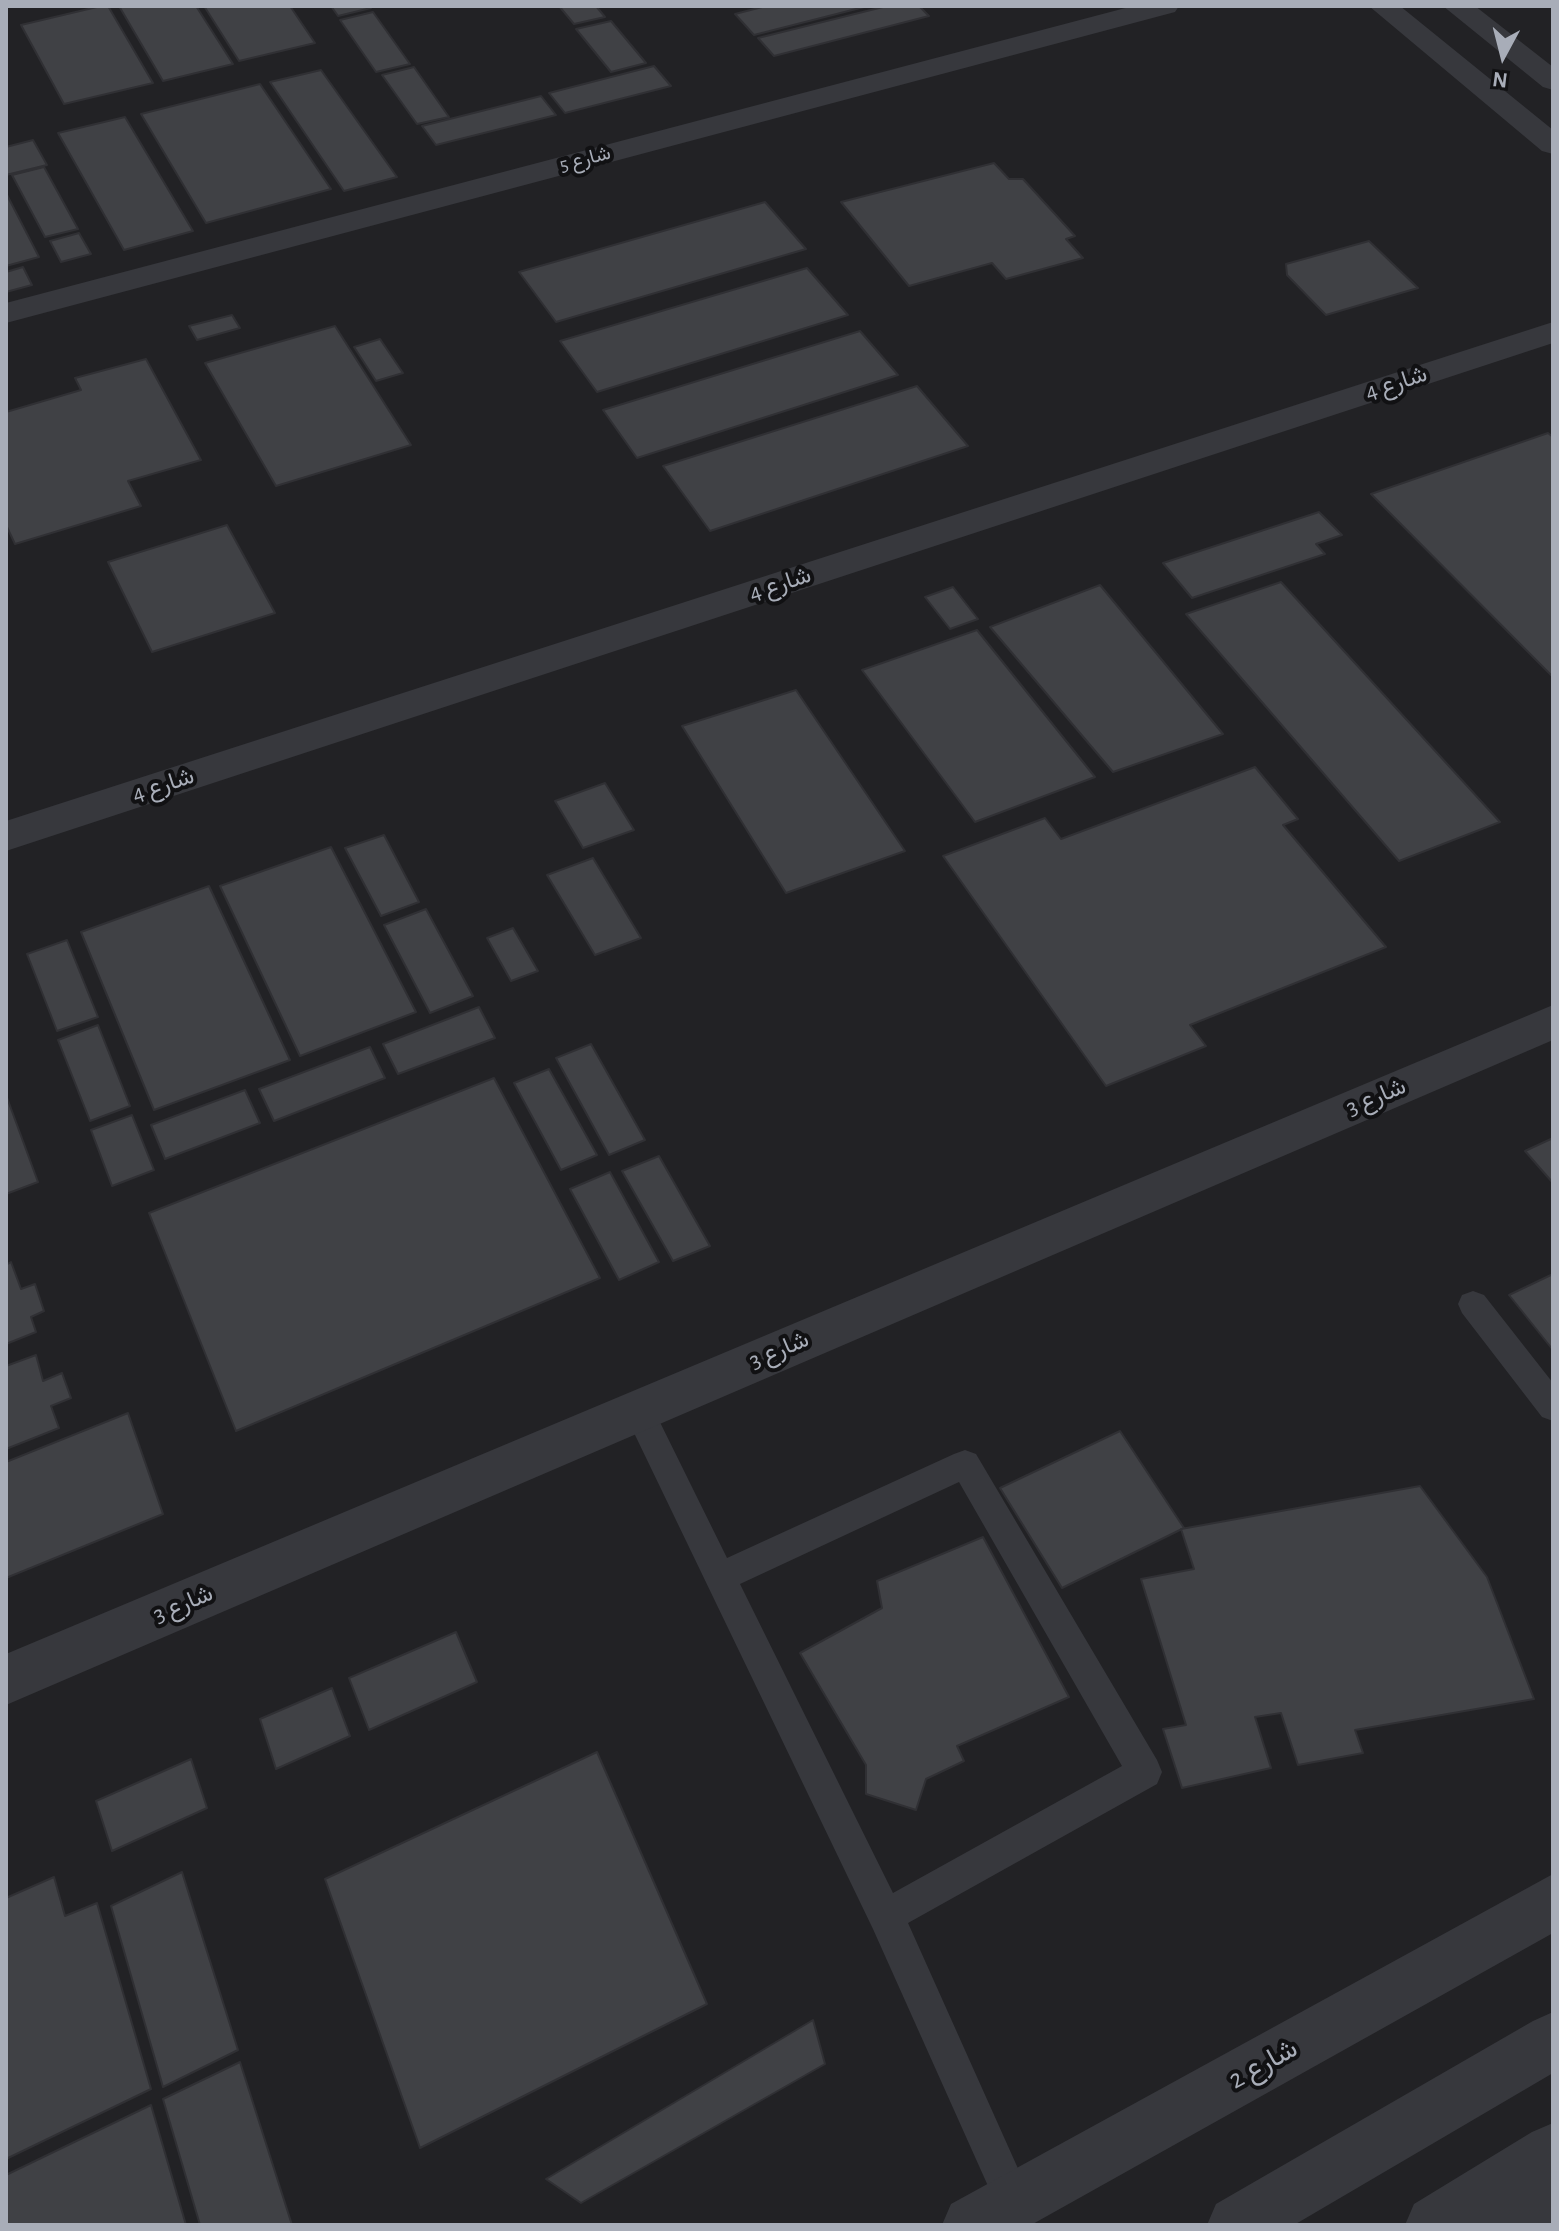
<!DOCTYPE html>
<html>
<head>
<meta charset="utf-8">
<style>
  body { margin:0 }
  #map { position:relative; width:1559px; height:2231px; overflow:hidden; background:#161618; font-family:"Alegreya Sans",sans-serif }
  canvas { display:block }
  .frame { position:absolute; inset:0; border:8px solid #a8adb8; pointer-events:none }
  .north { position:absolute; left:1463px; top:16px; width:80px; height:80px; -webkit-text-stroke:6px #111113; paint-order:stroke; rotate:187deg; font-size:22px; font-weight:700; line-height:32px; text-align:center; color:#a8adb8 }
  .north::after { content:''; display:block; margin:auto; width:28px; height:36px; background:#a8adb8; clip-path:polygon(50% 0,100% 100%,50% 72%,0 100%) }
</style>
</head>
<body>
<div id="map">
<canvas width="1559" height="2231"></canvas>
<div class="frame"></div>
<div class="north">N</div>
</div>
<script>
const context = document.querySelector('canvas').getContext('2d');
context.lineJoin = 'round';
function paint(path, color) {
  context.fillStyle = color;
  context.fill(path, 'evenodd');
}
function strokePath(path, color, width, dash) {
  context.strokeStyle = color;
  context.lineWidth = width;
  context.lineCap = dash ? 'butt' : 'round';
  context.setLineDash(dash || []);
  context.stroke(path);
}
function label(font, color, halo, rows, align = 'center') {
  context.font = font + ' "Alegreya Sans",Vazirmatn,sans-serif';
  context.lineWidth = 8;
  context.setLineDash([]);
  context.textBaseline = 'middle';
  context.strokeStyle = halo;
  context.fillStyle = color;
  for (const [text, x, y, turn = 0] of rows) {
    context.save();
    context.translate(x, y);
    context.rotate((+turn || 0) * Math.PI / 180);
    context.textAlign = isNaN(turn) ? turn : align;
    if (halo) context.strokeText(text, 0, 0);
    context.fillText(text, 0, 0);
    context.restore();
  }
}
paint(new Path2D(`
  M6,6H1553V2225H6Z`), '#222225');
const building = new Path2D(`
  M101,6H108L153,83L64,104L21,25Z
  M119,6H196L233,64L163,81Z
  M204,6H290L315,43L239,61Z
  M331,6H370L371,8L338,16Z
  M559,6H596L605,17L574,24Z
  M766,6H868L754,35L735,14Z
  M887,6H919L929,16L774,56L758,38Z
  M373,12L410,64L376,72L340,20Z
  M611,21L646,63L611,72L576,29Z
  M654,66L671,86L565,113L549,93Z
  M414,67L449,117L417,124L382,75Z
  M321,70L397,177L344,191L270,82Z
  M260,84L331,189L206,223L141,114Z
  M541,96L556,115L436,145L422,126Z
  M125,117L193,231L124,250L58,133Z
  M33,140L47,165L6,175V147Z
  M994,163L1009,179H1023L1075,236L1066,239L1083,258L1006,279L992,263L909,286L841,202Z
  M44,167L78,229L45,237L12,175Z
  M6,193L39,257L6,266Z
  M765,202L806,249L556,322L519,272Z
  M79,233L91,254L61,262L50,241Z
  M1369,241L1418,288L1326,315L1287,275L1286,264Z
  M23,267L32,285L6,292V272Z
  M807,268L848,315L597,392L560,341Z
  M232,315L240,328L197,340L189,326Z
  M335,326L411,445L276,486L205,363Z
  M860,331L898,375L637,458L603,410Z
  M380,339L403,373L376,381L354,347Z
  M146,359L201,460L128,481L141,506L15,544L6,525V412L81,390L75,378Z
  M917,386L968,446L710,531L663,466Z
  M1548,433L1553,437V677L1371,494Z
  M1319,512L1342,535L1316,544L1325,554L1192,598L1163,563Z
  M227,525L275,613L152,652L108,562Z
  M1281,582L1500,822L1399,861L1186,614Z
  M1100,585L1223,734L1113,772L990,627Z
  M953,587L978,619L950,629L925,597Z
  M977,630L1095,777L975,822L862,670Z
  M796,690L905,851L786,893L682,726Z
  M1255,767L1298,819L1283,825L1386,947L1190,1025L1206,1046L1106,1086L943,856L1045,818L1061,839Z
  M605,783L634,830L583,848L555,801Z
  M384,835L419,902L381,916L345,848Z
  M331,847L416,1012L300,1056L220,886Z
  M593,858L641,938L595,955L547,875Z
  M209,886L290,1060L154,1110L81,932Z
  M426,909L473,996L430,1013L384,925Z
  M513,928L538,971L511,981L487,938Z
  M67,940L98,1017L57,1031L27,954Z
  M479,1007L495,1038L398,1074L383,1044Z
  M98,1025L130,1106L90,1121L58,1040Z
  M591,1044L645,1140L609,1155L556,1058Z
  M370,1047L385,1078L274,1121L259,1089Z
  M549,1069L597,1155L561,1170L514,1083Z
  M494,1078L600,1278L236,1431L149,1213Z
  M245,1090L260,1123L165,1159L151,1125Z
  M6,1095L38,1182L6,1194Z
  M132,1115L154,1170L112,1186L91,1130Z
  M1553,1138V1183L1525,1151Z
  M659,1156L710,1246L673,1261L622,1171Z
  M610,1172L659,1262L619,1280L570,1189Z
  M11,1262L21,1289L35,1284L44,1311L31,1317L36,1332L6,1344V1265Z
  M1553,1274V1350L1509,1295Z
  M36,1355L43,1381L62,1373L71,1398L51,1406L59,1428L6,1449V1366Z
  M128,1413L163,1514L6,1578V1462Z
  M1120,1431L1184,1528L1062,1588L1000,1488Z
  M1420,1486L1487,1577L1534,1699L1355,1730L1363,1753L1298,1765L1281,1713L1255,1717L1271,1768L1182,1788L1163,1729L1186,1725L1141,1579L1194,1569L1181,1529Z
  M983,1537L1069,1697L957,1746L964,1761L926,1779L916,1810L866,1794V1765L800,1653L882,1608L877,1581Z
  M456,1632L477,1682L369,1730L349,1678Z
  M332,1688L350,1736L276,1769L260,1719Z
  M597,1752L707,2004L420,2148L325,1879Z
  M191,1759L207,1808L112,1851L96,1801Z
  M182,1872L238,2050L163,2087L111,1906Z
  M54,1877L65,1916L97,1903L151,2089L6,2159V1898Z
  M813,2020L825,2064L581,2203L546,2179Z
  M240,2062L292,2225H200L163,2099Z
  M151,2105L186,2225H6V2175Z`);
paint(building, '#404145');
strokePath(building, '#303034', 2);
paint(new Path2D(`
  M1473,1291L1484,1295L1553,1383V1421L1542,1417L1462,1313L1458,1304L1462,1295Z
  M638,1396L649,1400L727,1558L954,1454L965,1450L976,1454L1157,1760L1162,1772L1157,1784L908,1923L1033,2202L1027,2215L1014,2221L1001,2215L873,1929L623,1410L627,1400ZM959,1482L1122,1766L893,1893L740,1584Z`), '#37383d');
paint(new Path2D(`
  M1133,6H1179L1175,12L6,323V303Z
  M1369,6H1400L1553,130V154L1542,151Z
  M1443,6H1475L1553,67V90L1543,87Z
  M1553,322V343L6,851V821Z
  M1553,1005V1040L6,1705V1654Z
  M1553,1874V1933L1031,2225H942L951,2204Z
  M1553,2012V2073L1294,2225H1207L1216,2204L1533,2021Z
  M1553,2123V2225H1405L1414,2204L1532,2132Z`), '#37383d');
label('20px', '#a8adb8', '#111113', [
  ["شارع 5",585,159,-15]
]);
label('24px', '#a8adb8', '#111113', [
  ["شارع 4",1396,383,-18],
  ["شارع 4",780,584,-18],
  ["شارع 4",163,785,-18],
  ["شارع 3",1376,1097,-23],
  ["شارع 3",779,1350,-23],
  ["شارع 3",183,1604,-23]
]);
label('28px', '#a8adb8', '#111113', [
  ["شارع 2",1263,2064,-29]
]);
</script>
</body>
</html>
